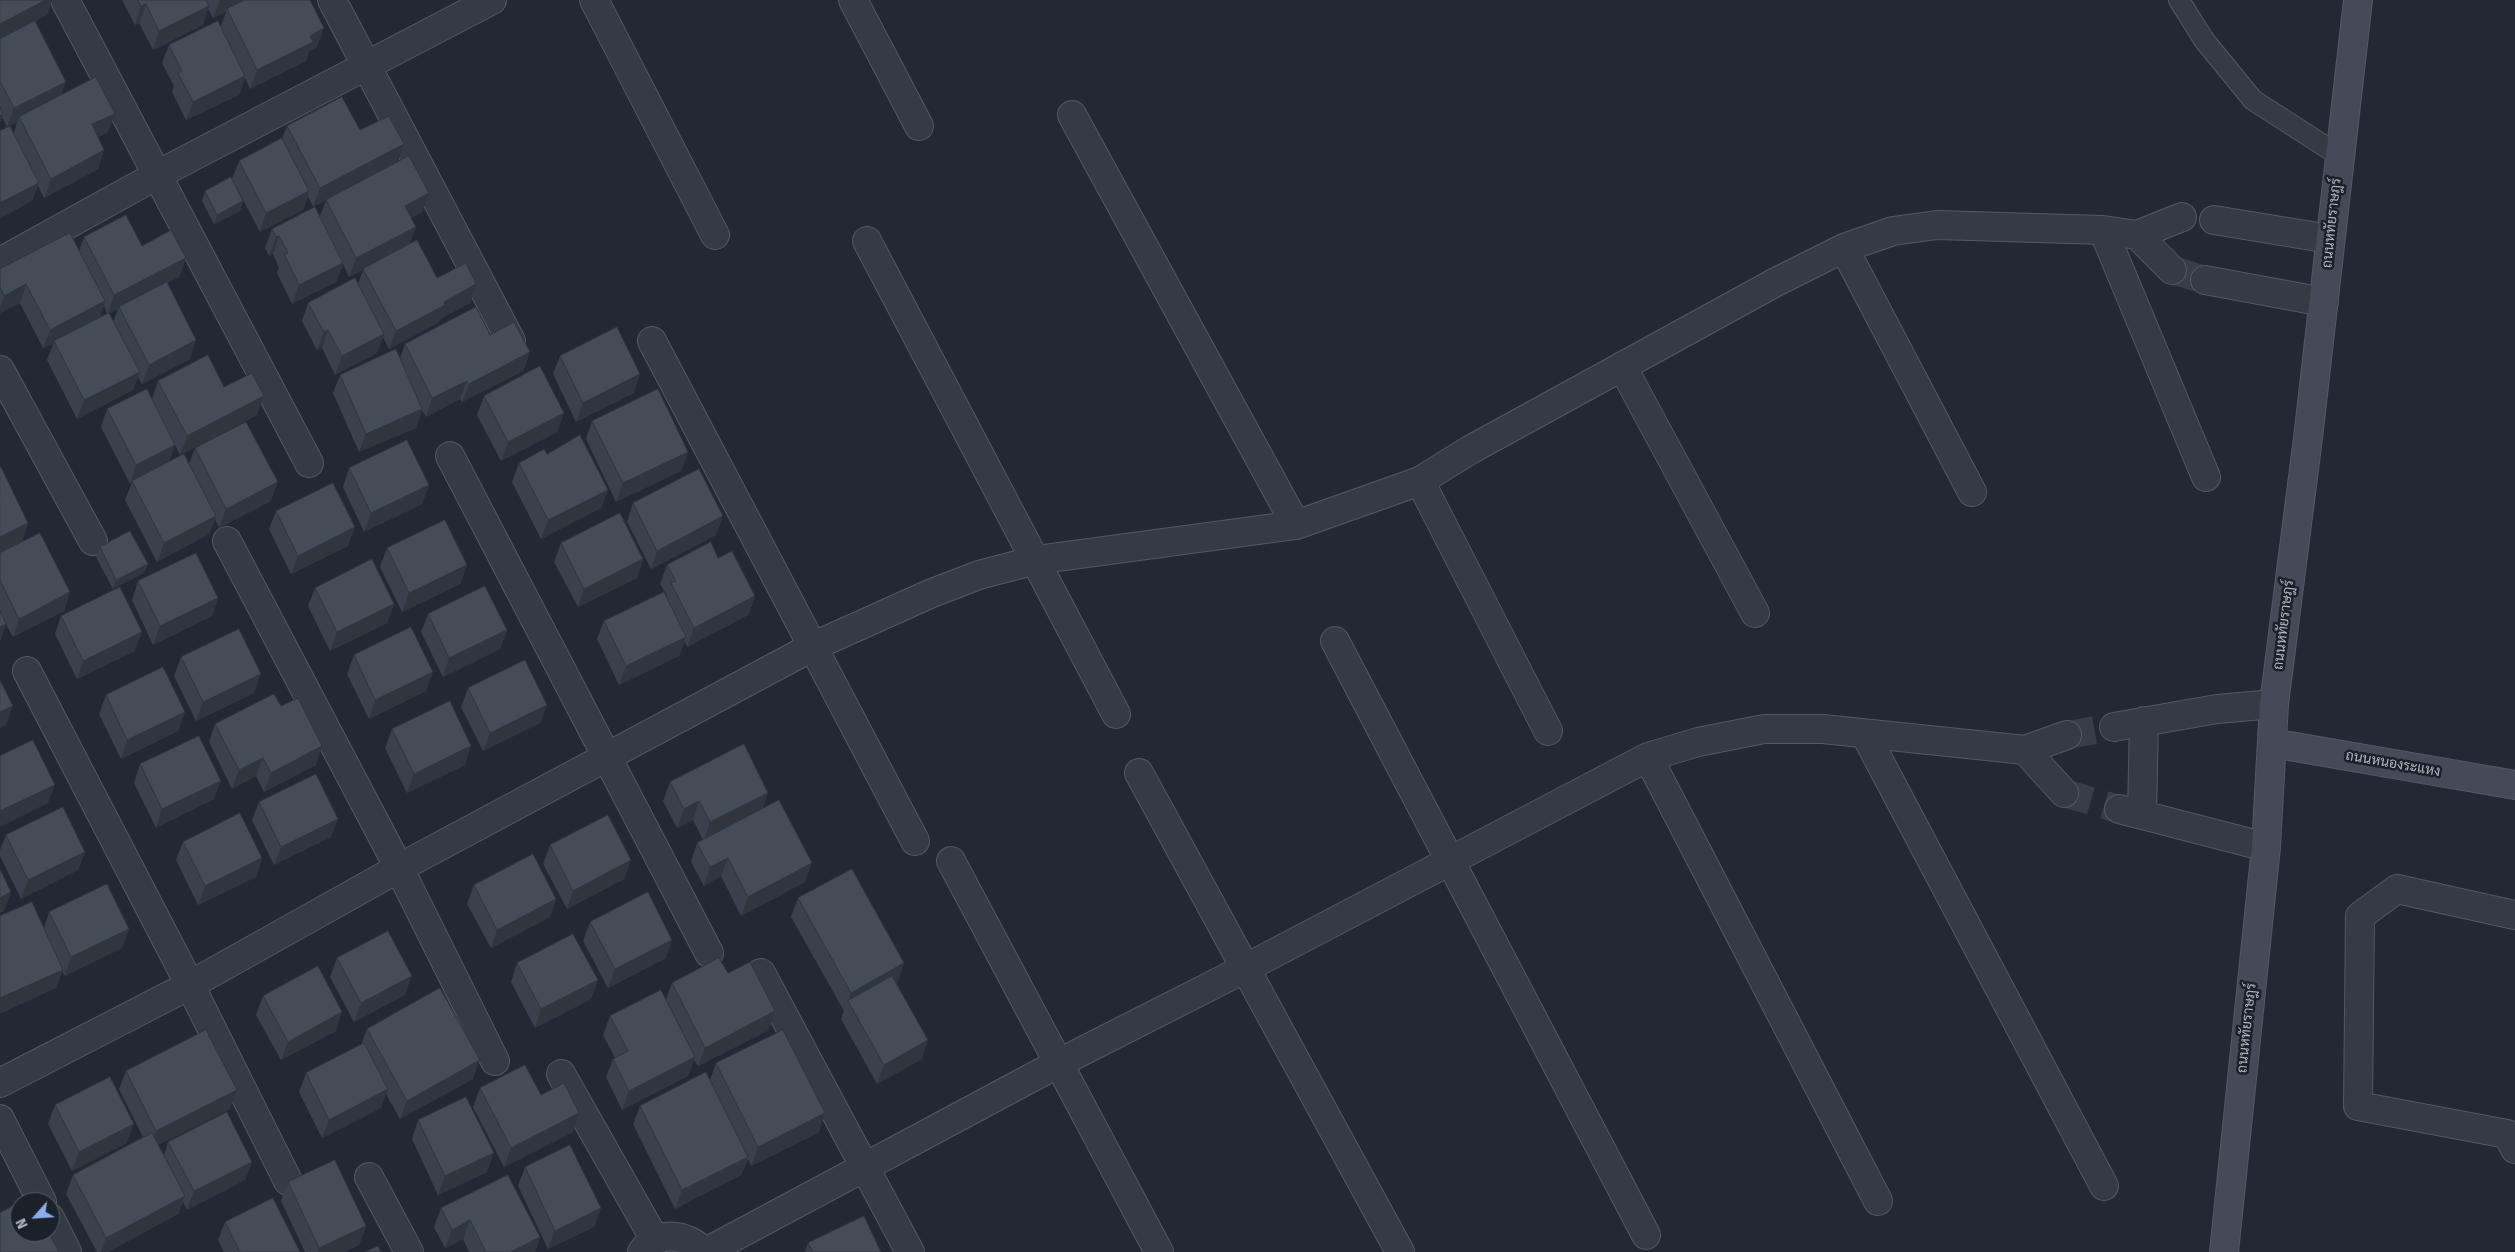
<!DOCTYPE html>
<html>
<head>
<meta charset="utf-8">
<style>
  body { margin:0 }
  #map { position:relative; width:2515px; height:1252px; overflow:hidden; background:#222934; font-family:"Fira Sans",sans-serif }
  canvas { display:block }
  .north { position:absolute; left:10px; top:1192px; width:50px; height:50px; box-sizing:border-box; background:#1b2029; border:1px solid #565c66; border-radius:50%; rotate:244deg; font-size:14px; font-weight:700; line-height:20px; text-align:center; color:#afb6c2 }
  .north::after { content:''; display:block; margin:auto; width:18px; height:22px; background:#8cadea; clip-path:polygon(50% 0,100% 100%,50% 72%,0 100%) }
</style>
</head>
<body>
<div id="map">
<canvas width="2515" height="1252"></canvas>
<div class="north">N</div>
</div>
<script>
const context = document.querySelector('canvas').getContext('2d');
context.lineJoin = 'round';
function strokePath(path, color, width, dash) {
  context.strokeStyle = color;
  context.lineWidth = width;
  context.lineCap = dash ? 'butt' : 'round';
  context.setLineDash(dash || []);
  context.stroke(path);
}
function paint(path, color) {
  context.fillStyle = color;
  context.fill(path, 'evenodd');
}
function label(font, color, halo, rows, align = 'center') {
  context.font = font + ' "Fira Sans",Sarabun,sans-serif';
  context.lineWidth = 5;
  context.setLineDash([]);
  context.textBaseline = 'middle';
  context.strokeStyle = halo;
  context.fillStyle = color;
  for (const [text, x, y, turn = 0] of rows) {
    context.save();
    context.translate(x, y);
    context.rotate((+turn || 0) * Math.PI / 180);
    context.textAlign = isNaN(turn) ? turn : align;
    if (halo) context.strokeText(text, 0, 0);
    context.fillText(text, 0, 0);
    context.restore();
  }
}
strokePath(new Path2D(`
  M2172,270L2205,280
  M2067,735L2114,727
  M2064,793L2119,809`), '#373e49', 28, [28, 14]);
const lane = new Path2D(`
  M2179,0L2204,40L2253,100L2340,156`);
const street = new Path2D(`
  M65,0L309,463
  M332,0L511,341
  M594,0L715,235
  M853,0L919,126
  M1072,115L1296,525
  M2214,220L2330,239
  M2103,230L2206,477
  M2137,235L2172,270
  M867,241L1116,714
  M1844,248L1972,492
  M0,262L159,174L492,0
  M2205,280L2324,302
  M652,341L915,841
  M1622,366L1755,613
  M0,370L93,541
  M450,456L709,953
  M1420,481L1548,731
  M227,541L399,868L495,1061
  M1335,641L1646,1235
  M27,671L190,985L288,1181
  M2114,727L2217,709L2274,704
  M1865,734L2104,1186
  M2025,750L2064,793
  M1648,757L1878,1201
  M1139,773L1400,1252
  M2119,809L2266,847
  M2142,814L2144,721
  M951,861L1159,1252
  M2515,915L2397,889L2360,916L2358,1106L2507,1134L2515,1149
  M761,973L910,1252
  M561,1074L655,1240
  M0,1083L190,985L399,868L814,646L932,593L979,575L1036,560L1296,525L1420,481L1470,450L1776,282L1844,248L1893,231L1937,225L2103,230L2137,235L2182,217
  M0,1119L42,1202
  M369,1177L409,1252
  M50,1218L67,1252
  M642,1252C658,1229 688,1234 704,1252
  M706,1252L1059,1063L1246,968L1648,757L1698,742L1764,729H1823L2025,750L2067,735`);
const secondary = new Path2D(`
  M2272,743L2515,785
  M2224,1252L2266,847L2274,704L2308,438L2358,0`);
strokePath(lane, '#535963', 22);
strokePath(street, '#535963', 30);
strokePath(secondary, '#535963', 30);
strokePath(lane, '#353b45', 20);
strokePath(street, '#353b45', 28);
strokePath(secondary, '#444a57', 28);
paint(new Path2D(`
  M0,0H52L47,15L35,21L61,96L108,132L98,137L104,150L98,169L44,198L38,186L32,201L14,133L17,122L7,127L2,117L0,123Z
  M122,0H310L317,47L309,51L306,61L250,89L245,78L239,95L186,120L172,92L174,86L162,63L169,45L221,26L226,12L213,18L208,9L203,25L153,50L139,23L135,25Z
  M287,126L360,130L397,163L429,193L422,212L411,218L409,244L437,278L476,284L470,303L440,319L438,323L389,349L383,337L377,353L335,375L322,348L317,350L302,321L308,303L358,284L363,270L349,277L343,264L336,282L292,304L277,273L279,268L273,254L269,256L265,248L272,229L320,216L326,200L313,207L308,196L303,210L260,232L232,179L239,161L282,139Z
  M205,191L243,201L240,211L214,224L202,201Z
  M84,237L142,246L186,258L179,277L167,283L190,359L142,384L138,377L133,390L77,419L47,360L53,344L43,348L20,303L0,313V269L79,251ZM104,306L107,314L99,318ZM118,309L113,322L109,313Z
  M490,335L530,352L523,371L462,402L460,399L426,417L422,410L416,428L359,452L333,393L340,375L400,358L405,344Z
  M560,356L634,393L576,422L553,374Z
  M158,381L224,387L257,415L180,455L175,445L169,462L189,464L195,448L271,501L219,528L215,519L209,534L157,562L125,500L132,483L130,484L101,427L107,409L152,399Z
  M484,396L564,413L557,432L501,461L477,415Z
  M592,421L688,452L681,471L616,502L586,439Z
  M547,454L608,490L601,508L541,539L512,482L519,463Z
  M0,467L28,523L22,542L70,592L64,611L13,637L6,624L0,641V553L15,545L0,553Z
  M349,468L429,485L422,504L364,532L343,487Z
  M633,503L716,535L651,569L627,522Z
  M276,511L348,546L291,574L269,529Z
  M561,543L643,559L637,578L578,607L554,562Z
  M100,547L148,564L144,573L113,589L96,557Z
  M387,548L467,565L460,584L402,612L380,567Z
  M718,558L755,596L748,615L687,647L685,641L679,656L619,685L597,639L604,621L666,596L667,595L660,584L667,565Z
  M138,581L218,598L212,616L153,645L132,600Z
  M315,588L394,604L387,623L330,651L308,606Z
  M428,614L507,630L500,649L443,677L421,632Z
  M61,616L135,651L77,679L55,634Z
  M354,655L426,691L369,719L347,674Z
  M181,657L254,693L196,721L174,676Z
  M468,688L547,705L540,723L483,751L461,707Z
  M106,695L185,712L178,731L121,759L99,714Z
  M215,724L316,765L264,792L256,776L232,789L209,742Z
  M392,729L465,765L407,793L385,748Z
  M140,764L214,799L156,828L134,783Z
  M670,782L768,793L762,810L805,882L741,916L721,876L704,886L691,862L697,843L703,840L693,820L677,828L663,801Z
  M259,802L331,837L274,865L252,820Z
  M6,835L85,852L78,870L21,899L0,856V850Z
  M183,842L262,858L256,877L198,905L176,860Z
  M550,845L631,860L624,879L567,909L543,864Z
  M474,885L550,917L491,948L467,904Z
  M798,898L898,982L896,983L922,1059L877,1084L841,1019L844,1011L791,917Z
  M49,912L129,929L122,948L65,976L62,971L56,988L44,928Z
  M590,922L666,958L608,988L583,941Z
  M337,958L405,995L354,1022L330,977Z
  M517,963L598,980L591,999L535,1028L511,982Z
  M728,973L769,1030L698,1066L694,1060L688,1076L622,1110L606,1077L613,1059L615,1058L603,1035L610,1016L666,999L672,983Z
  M263,996L336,1031L281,1060L256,1015Z
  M367,1029L473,1079L400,1119L386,1094L381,1108L322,1138L299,1092L306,1073L361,1045Z
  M716,1063L819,1132L751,1166L748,1159L741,1175L675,1209L633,1124L640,1106L710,1080Z
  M126,1071L230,1109L158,1145L164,1155L168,1142L252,1162L245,1180L187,1210L183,1202L178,1214L108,1252H97L66,1194L73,1175L143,1137L119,1089Z
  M480,1088L541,1095L579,1113L573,1132L504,1167L473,1107Z
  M55,1105L127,1143L72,1171L48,1124Z
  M418,1120L487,1172L438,1195L412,1139Z
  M525,1167L601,1208L594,1227L548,1249L518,1186Z
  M288,1182L366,1226L359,1245L344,1252H305L281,1201Z
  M441,1208L540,1237L535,1252H469L463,1239L445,1248L434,1227Z
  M225,1222L300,1252H224L218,1240Z
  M808,1243L881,1252H805Z`), '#3a414c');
paint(new Path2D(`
  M46,0H52L47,15L0,39V24Z
  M220,0H251L227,9L226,12L213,18Z
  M146,4L139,23L135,25L141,6Z
  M209,6L203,25L153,50L159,31Z
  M324,28L317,47L309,51L306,61L250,89L257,70L310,36Z
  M245,76L239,95L186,120L193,102Z
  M66,82L59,101L19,117L17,122L7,127L14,108Z
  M3,114L0,123V116Z
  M115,114L108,132L85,143L92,124Z
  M404,144L397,163L313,207L320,188Z
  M104,150L98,169L44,198L51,179Z
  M39,183L32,201L0,219V203Z
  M309,191L303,210L260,232L266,213Z
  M429,193L422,212L398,225L405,206Z
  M243,201L240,211L214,224L217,215Z
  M416,227L409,246L349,277L356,258Z
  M279,236L273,254L269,256L276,237Z
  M186,258L179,277L119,308V307L118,309L108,314L114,295Z
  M343,263L336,282L292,304L299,285Z
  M26,284L20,303L0,313V308L4,296Z
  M476,284L470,303L440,319L438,323L389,349L396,331L444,302Z
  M105,301L99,320L54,341L53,344L43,348L50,330Z
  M328,330L322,348L317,350L324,332Z
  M384,334L377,353L335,375L342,356Z
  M196,340L190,359L142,384L149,365Z
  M530,352L523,371L462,402L469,384Z
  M140,372L133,390L77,419L84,400Z
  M640,374L634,393L576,422L583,403Z
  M467,381L460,399L426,417L432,398Z
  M264,396L257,415L180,455L187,436Z
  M422,409L416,428L359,452L366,434Z
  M564,413L557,432L501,461L508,442Z
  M175,445L168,463L132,481V483L130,484L136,465Z
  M688,452L681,471L616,502L623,483Z
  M278,482L271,501L219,528L226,509Z
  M429,485L422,504L364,532L371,513Z
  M608,490L601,508L541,539L548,520Z
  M216,516L209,534L157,562L164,543Z
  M723,516L716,535L651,569L657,551Z
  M28,523L22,542L0,553V537Z
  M355,527L348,546L291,574L298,556Z
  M643,559L637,578L578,607L584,589Z
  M148,564L144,573L113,589L116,580Z
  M467,565L460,584L402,612L409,593Z
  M70,592L64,611L13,637L19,619Z
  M755,596L748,615L687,647L694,628Z
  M218,598L212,616L153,645L160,626Z
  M394,604L387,623L330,651L337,632Z
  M6,624L0,641V627Z
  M507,630L500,649L443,677L449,658Z
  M142,632L135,651L77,679L83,661Z
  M686,637L679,656L619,685L626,666Z
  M433,672L426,691L369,719L375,700Z
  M261,674L254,693L196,721L203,702Z
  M547,705L540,723L483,751L490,733Z
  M13,706L6,725L0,728V712Z
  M185,712L178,731L121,759L127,740Z
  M322,746L316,765L264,792L271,773Z
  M471,746L465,765L407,793L414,774Z
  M263,758L256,776L232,789L239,770Z
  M221,781L214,799L156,828L162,809Z
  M55,785L48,803L0,827V811Z
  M768,793L761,811L704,841L710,822Z
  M699,801L693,820L677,828L684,809Z
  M338,819L331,837L274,865L281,847Z
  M85,852L78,870L21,899L28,880Z
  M262,858L256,877L198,905L205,886Z
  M728,858L721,876L704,886L710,867Z
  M631,860L624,879L567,909L573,891Z
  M812,863L805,882L741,916L748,897Z
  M11,892L4,911L0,913V898Z
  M556,899L550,917L491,948L497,930Z
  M129,929L122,948L65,976L71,957Z
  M672,940L666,958L608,988L615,969Z
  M904,963L898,982L852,1008L848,1001L851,993Z
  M63,970L56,988L0,1014V998Z
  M412,976L405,995L354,1022L361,1003Z
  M598,980L591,999L535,1028L541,1009Z
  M775,1011L769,1030L698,1066L705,1048Z
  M342,1012L336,1031L281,1060L288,1042Z
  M928,1040L922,1059L877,1084L884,1065Z
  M695,1057L688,1076L622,1110L629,1091Z
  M480,1060L473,1079L400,1119L407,1101Z
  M388,1089L381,1108L322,1138L329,1120Z
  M237,1090L230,1109L149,1149L156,1131Z
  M579,1113L573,1132L504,1167L511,1148Z
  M825,1113L819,1132L751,1166L758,1147Z
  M134,1124L127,1143L72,1171L79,1152Z
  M494,1153L487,1172L438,1195L445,1176Z
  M748,1157L741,1175L675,1209L682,1190Z
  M252,1162L245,1180L187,1210L194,1191Z
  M185,1196L178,1214L108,1252H101L106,1238Z
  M601,1208L594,1227L548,1249L555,1231Z
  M470,1220L463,1239L445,1248L452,1230Z
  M366,1226L359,1245L344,1252H318L319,1248Z
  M540,1237L535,1252H511Z`), '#30353e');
const building = new Path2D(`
  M0,0H46L0,24Z
  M138,0H206L209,6L159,31L146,4L141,6Z
  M245,0H310L324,28L310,36L313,42L257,70L227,9Z
  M35,21L66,82L14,108L0,81V39Z
  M218,21L245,76L193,102L178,73L182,71L169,45Z
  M96,77L115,114L92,124L104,150L51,179L19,117Z
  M342,97L360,130L389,116L404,144L320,188L287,126Z
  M0,107L3,114L0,116Z
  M10,126L39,183L0,203V131Z
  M282,138L309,191L266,213L239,161Z
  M409,156L429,193L405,206L416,227L356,258L326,200Z
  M231,177L243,201L217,215L205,191Z
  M315,207L343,263L299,285L284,254L288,253L279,236L276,237L272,229Z
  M126,215L142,246L171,230L186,258L114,295L84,237Z
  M70,233L105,301L50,330L26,284L4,296L0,287V269Z
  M417,240L437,278L466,263L476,284L444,302L445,305L396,331L363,269Z
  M355,278L384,334L342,356L328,330L324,332L308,303Z
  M167,282L196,340L149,365L119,307Z
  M476,307L490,335L514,322L530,352L469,384L467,381L432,398L405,344Z
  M109,313L140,372L84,400L54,341Z
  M617,327L640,374L583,403L560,356Z
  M396,349L422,409L366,434L340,375Z
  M208,355L224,387L252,373L264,396L187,436L158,381Z
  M540,366L564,413L508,442L484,396Z
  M147,389L175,445L136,465L107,409Z
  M658,389L688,452L623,483L592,421Z
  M246,422L278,482L226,509L195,448Z
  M580,435L608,490L548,520L519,463L544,449L547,454Z
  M407,440L429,485L371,513L349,468Z
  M184,454L216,516L164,543L132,481Z
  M0,467H1L28,523L0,537Z
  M699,469L723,516L657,551L633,503Z
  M333,483L355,527L298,556L276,511Z
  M620,513L643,559L584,589L561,543Z
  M445,520L467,565L409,593L387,548Z
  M130,531L148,564L116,580L100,547Z
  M40,533L70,592L19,619L0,580V553Z
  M711,542L718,558L732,551L755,596L694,628L671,583L676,581L667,565Z
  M196,553L218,598L160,626L138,581Z
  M372,559L394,604L337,632L315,588Z
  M485,586L507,630L449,658L428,614Z
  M120,587L142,632L83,661L61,616Z
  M664,592L686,637L626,666L604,621Z
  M0,611L6,624L0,627Z
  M411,627L433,672L375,700L354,655Z
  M239,629L261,674L203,702L181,657Z
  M525,660L547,705L490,733L468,688Z
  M163,667L185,712L127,740L106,695Z
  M0,680L13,706L0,712Z
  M274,694L281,706L298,698L322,746L271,773L263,758L239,770L215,724Z
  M450,701L471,746L414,774L392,729Z
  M199,736L221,781L162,809L140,764Z
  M33,740L55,785L0,811V756Z
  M744,744L768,793L710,822L699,801L684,809L670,782Z
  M316,774L338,819L281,847L259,802Z
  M779,800L812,863L748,897L728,858L710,867L697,843Z
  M63,807L85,852L28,880L6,835Z
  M240,813L262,858L205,886L183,842Z
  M608,815L631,860L573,891L550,845Z
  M533,854L556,899L497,930L474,885Z
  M0,869L11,892L0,898Z
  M852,869L904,963L851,993L798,898Z
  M107,884L129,929L71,957L49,912Z
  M648,892L672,940L615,969L590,922Z
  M32,902L63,970L0,998V916Z
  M388,931L412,976L361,1003L337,958Z
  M573,934L598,980L541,1009L517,963Z
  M719,958L728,973L750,962L775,1011L705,1048L672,983Z
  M318,966L342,1012L288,1042L263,996Z
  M892,976L928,1040L884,1065L848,1001Z
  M440,988L480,1060L407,1101L367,1029Z
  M661,990L695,1057L629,1091L613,1059L628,1051L610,1016Z
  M206,1030L237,1090L156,1131L126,1071Z
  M783,1030L825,1113L758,1147L716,1063Z
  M364,1043L388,1089L329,1120L306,1073Z
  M525,1065L541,1095L564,1083L579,1113L511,1148L480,1088Z
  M706,1072L748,1157L682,1190L640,1106Z
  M110,1077L134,1124L79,1152L55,1105Z
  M466,1097L494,1153L445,1176L418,1120Z
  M227,1112L252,1162L194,1191L168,1142Z
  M152,1133L185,1196L106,1238L73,1175Z
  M570,1145L601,1208L555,1231L525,1167Z
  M335,1160L366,1226L319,1248L288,1182Z
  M508,1175L540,1237L511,1252H486L470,1220L452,1230L441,1208Z
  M30,1197L32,1202H21Z
  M273,1198L300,1252H240L225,1222Z
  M20,1202V1232H48L59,1252H0V1213Z
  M864,1216L881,1252H813L808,1243Z
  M378,1246L381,1252H365Z`);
paint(building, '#444c58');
strokePath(building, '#30353e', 1);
label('14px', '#afb6c2', '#1b2029', [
  ["ถนนหทัยราษฎร์",2332,223,-84],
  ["ถนนหทัยราษฎร์",2284,625,-83],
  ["ถนนหนองระแหง",2393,764,10],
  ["ถนนหทัยราษฎร์",2247,1028,-84]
]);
</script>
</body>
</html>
